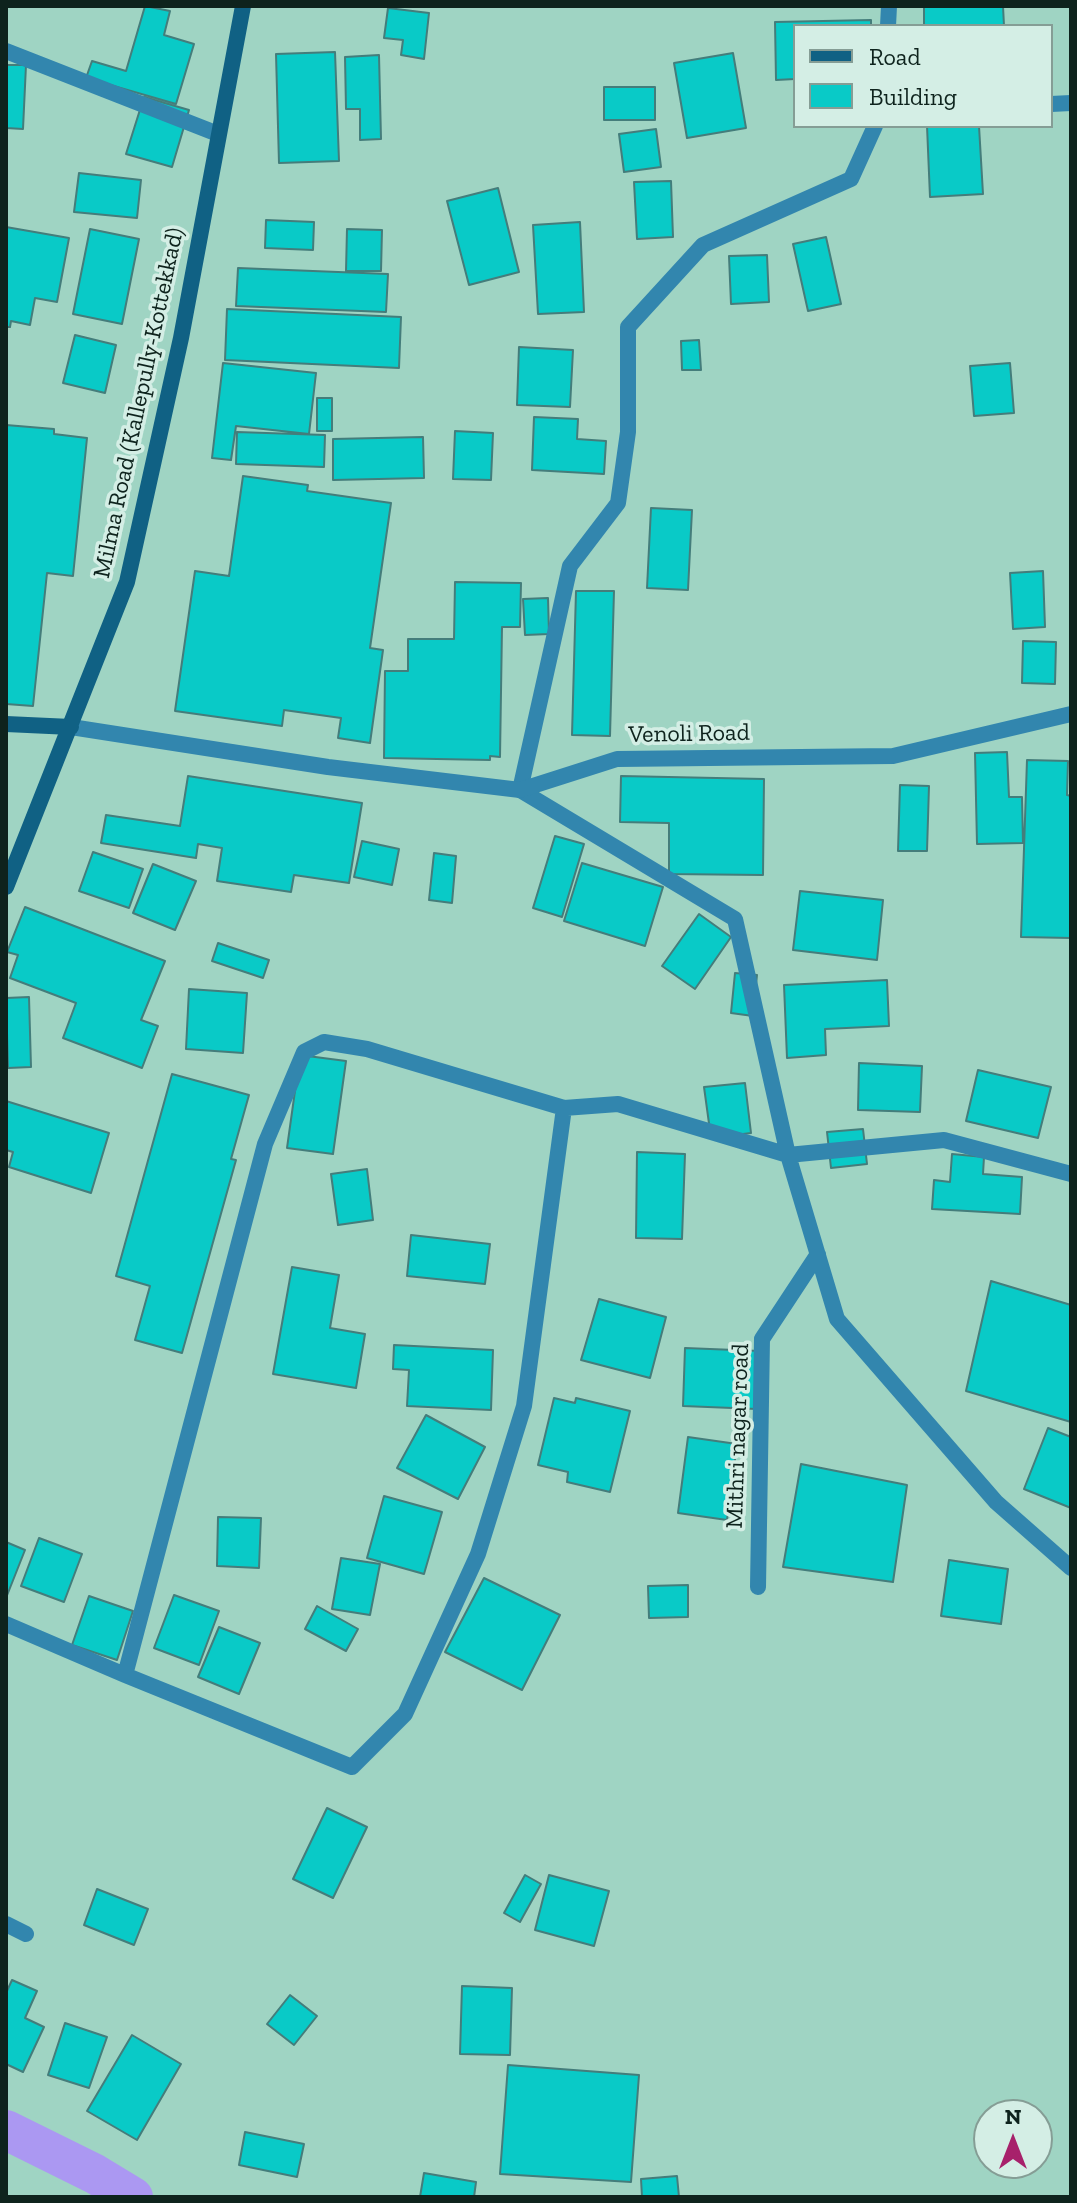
<!DOCTYPE html>
<html>
<head>
<meta charset="utf-8">
<style>
  body { margin:0 }
  #map { position:relative; width:1077px; height:2203px; overflow:hidden; background:#9fd4c3; font-family:"Zilla Slab",serif }
  canvas { display:block }
  .frame { position:absolute; inset:0; border:8px solid #0e231d; pointer-events:none }
  .legend { position:absolute; left:793px; top:24px; width:260px; height:104px; box-sizing:border-box; background:#d4eee5; border:2px solid #859d95; margin:0; padding:10px 14px; list-style:none; font-size:24px; color:#0e231d }
  .legend li { display:flex; align-items:center; gap:16px; height:40px }
  .legend b { width:40px; border:2px solid #859d95 }
  .north { position:absolute; left:973px; top:2099px; width:80px; height:80px; box-sizing:border-box; background:#d4eee5; border:2px solid #859d95; border-radius:50%; rotate:0deg; font-size:22px; font-weight:700; line-height:32px; text-align:center; color:#0e231d }
  .north::after { content:''; display:block; margin:auto; width:28px; height:36px; background:#a7216b; clip-path:polygon(50% 0,100% 100%,50% 72%,0 100%) }
</style>
</head>
<body>
<div id="map">
<canvas width="1077" height="2203"></canvas>
<div class="frame"></div>
<ul class="legend">
<li><b style="height:10px;background:#106184"></b>Road</li>
<li><b style="height:22px;background:#09cac7"></b>Building</li>
</ul>
<div class="north">N</div>
</div>
<script>
const context = document.querySelector('canvas').getContext('2d');
context.lineJoin = 'round';
function strokePath(path, color, width, dash) {
  context.strokeStyle = color;
  context.lineWidth = width;
  context.lineCap = dash ? 'butt' : 'round';
  context.setLineDash(dash || []);
  context.stroke(path);
}
function paint(path, color) {
  context.fillStyle = color;
  context.fill(path, 'evenodd');
}
function label(font, color, halo, rows, align = 'center') {
  context.font = font + ' "Zilla Slab",serif';
  context.lineWidth = 7;
  context.setLineDash([]);
  context.textBaseline = 'middle';
  context.strokeStyle = halo;
  context.fillStyle = color;
  for (const [text, x, y, turn = 0] of rows) {
    context.save();
    context.translate(x, y);
    context.rotate((+turn || 0) * Math.PI / 180);
    context.textAlign = isNaN(turn) ? turn : align;
    if (halo) context.strokeText(text, 0, 0);
    context.fillText(text, 0, 0);
    context.restore();
  }
}
strokePath(new Path2D(`
  M6,2130L95,2174L133,2197`), '#ab98f2', 40);
const building = new Path2D(`
  M145,6L170,11L164,35L194,44L176,104L86,78L92,61L126,71Z
  M924,6H1003L1004,26H924Z
  M388,8L429,13L424,59L401,55L403,40L384,38Z
  M871,20V26H795V79L776,80L775,22Z
  M335,52L339,161L279,163L276,54Z
  M733,53L746,128L687,138L674,63Z
  M379,55L381,139L360,140V109H346L345,57Z
  M6,65H26L23,129L6,128Z
  M604,87H655V120H604Z
  M144,97L189,110L172,167L126,154Z
  M927,126H979L983,194L930,197Z
  M656,129L661,167L624,172L619,134Z
  M79,173L141,180L137,218L74,212Z
  M671,181L673,237L637,239L634,182Z
  M498,188L519,272L469,285L447,201Z
  M266,220L314,222L313,250L265,248Z
  M580,222L584,312L538,314L533,225Z
  M6,227L69,238L57,302L35,298L30,325L11,321L10,327H6Z
  M90,229L139,239L122,324L73,314Z
  M347,229L382,230L381,271H346Z
  M826,237L841,304L808,311L793,244Z
  M767,255L769,302L731,304L729,256Z
  M238,268L388,274L386,312L236,306Z
  M227,309L401,317L399,368L225,360Z
  M75,335L116,345L105,393L63,383Z
  M699,340L701,370H682L681,341Z
  M519,347L573,350L570,407L517,405Z
  M223,363L316,373L309,434L236,426L231,460L212,458Z
  M1010,363L1014,413L974,416L970,366Z
  M317,398H332V431H317Z
  M534,417L578,419L577,439L606,441L604,474L532,470Z
  M6,425L54,429V434L87,438L73,576L47,573L33,706L6,704Z
  M455,431L493,433L491,480L453,479Z
  M237,432L325,435L324,467L236,464Z
  M423,437L424,478L333,480V439Z
  M243,476L308,485L307,491L391,503L370,648L383,650L370,743L338,738L341,718L284,710L282,726L175,711L195,571L229,576Z
  M651,508L692,510L688,590L647,588Z
  M1043,571L1045,627L1013,629L1010,573Z
  M455,582L521,583L520,627H502L500,757L490,756V760L384,758L385,671H408V639H454Z
  M576,591H614L610,736L572,735Z
  M548,598L549,634L525,635L523,599Z
  M1023,641L1056,642L1055,684L1022,683Z
  M1007,752L1009,797H1022L1023,843L977,844L975,753Z
  M1027,760L1068,761L1067,795L1071,796V938L1021,937Z
  M188,776L362,803L349,883L294,875L291,892L217,881L222,848L198,844L196,858L101,843L106,815L180,826Z
  M621,776L764,779L763,875L669,874V823L620,822Z
  M900,785L929,786L927,851H898Z
  M555,836L584,844L562,917L533,908Z
  M362,841L399,849L392,885L354,877Z
  M93,852L143,869L129,908L79,891Z
  M434,853L456,856L452,903L429,900Z
  M582,863L663,887L645,946L564,921Z
  M153,864L196,881L175,930L133,913Z
  M800,891L883,900L877,960L793,950Z
  M25,907L165,961L141,1020L158,1026L142,1068L63,1038L76,1003L10,978L18,955L7,952Z
  M699,914L731,937L695,989L662,966Z
  M218,943L269,960L263,978L212,961Z
  M735,973L757,975L753,1016L731,1013Z
  M887,980L889,1026L825,1029L826,1055L787,1058L784,985Z
  M189,989L247,993L243,1053L186,1049Z
  M29,997L31,1067L8,1068L6,998Z
  M300,1055L346,1061L333,1154L287,1148Z
  M859,1063L922,1066L920,1112L858,1110Z
  M978,1070L1051,1087L1038,1138L966,1121Z
  M172,1074L249,1095L231,1159L236,1160L182,1353L135,1340L150,1286L116,1276Z
  M745,1083L751,1133L711,1138L704,1087Z
  M6,1101L109,1133L91,1193L9,1167L13,1152L6,1150Z
  M863,1129L867,1164L831,1168L827,1132Z
  M637,1152L685,1154L682,1239L636,1238Z
  M952,1154L984,1157L983,1174L1022,1177L1020,1214L932,1209L934,1180L950,1182Z
  M367,1169L373,1220L338,1225L331,1174Z
  M411,1235L490,1244L485,1284L407,1276Z
  M292,1267L339,1275L330,1328L365,1334L356,1388L273,1374Z
  M991,1281L1071,1305V1422L966,1391Z
  M599,1299L666,1317L650,1378L581,1360Z
  M394,1345L493,1350L491,1410L407,1406L409,1370L393,1369Z
  M685,1348L760,1351L757,1409L683,1406Z
  M554,1398L575,1403L576,1398L630,1411L610,1492L567,1482L568,1472L538,1465Z
  M426,1415L485,1447L458,1499L397,1468Z
  M1048,1428L1071,1437V1508L1024,1489Z
  M688,1437L737,1444L727,1520L678,1513Z
  M801,1464L907,1485L893,1582L783,1567Z
  M384,1496L442,1512L424,1574L367,1558Z
  M218,1517L261,1518L259,1568L217,1566Z
  M39,1538L82,1554L64,1602L21,1586Z
  M6,1542L25,1550L6,1598Z
  M341,1558L380,1564L370,1615L332,1609Z
  M949,1560L1008,1569L1001,1624L941,1616Z
  M484,1578L560,1615L522,1690L445,1652Z
  M688,1585V1617L649,1618L648,1586Z
  M174,1595L219,1611L199,1665L154,1648Z
  M89,1596L133,1611L117,1660L72,1645Z
  M317,1606L358,1629L346,1651L305,1629Z
  M219,1627L260,1643L239,1694L198,1677Z
  M327,1808L367,1827L333,1898L293,1879Z
  M525,1875L541,1884L520,1922L504,1913Z
  M549,1875L609,1891L594,1946L535,1930Z
  M97,1889L148,1909L134,1945L84,1925Z
  M12,1980L37,1991L25,2018L44,2027L23,2072L6,2064V1993Z
  M462,1986L512,1988L510,2055L460,2054Z
  M290,1995L317,2016L294,2045L267,2024Z
  M65,2023L107,2037L89,2088L48,2075Z
  M132,2035L181,2064L137,2140L87,2111Z
  M508,2065L639,2075L631,2182L500,2174Z
  M245,2132L304,2144L297,2177L239,2165Z
  M424,2173L476,2182L474,2197H420Z
  M677,2176L679,2197H642L641,2179Z`);
paint(building, '#09cac7');
strokePath(building, '#447d7b', 2);
strokePath(new Path2D(`
  M888,26L889,6
  M6,51L218,134
  M1051,104L1071,103
  M875,126L851,179L703,245L628,327V432L618,503L570,566L520,790L735,919L788,1155L837,1319L996,1502L1071,1568
  M758,1587L762,1339L818,1254
  M6,1624L125,1675L352,1767L405,1714L478,1554L524,1406L564,1108
  M125,1675L265,1144L304,1052L324,1042L367,1049L564,1108L618,1104L788,1155L944,1140L1071,1174
  M6,1924L26,1934`), '#3286ae', 16);
strokePath(new Path2D(`
  M71,727L328,767L520,790L617,759L893,756L1071,714`), '#3286ae', 16);
strokePath(new Path2D(`
  M6,724L71,727
  M6,887L127,582L181,338L243,6`), '#106184', 16);
label('24px', '#0e231d', '#d4eee5', [
  ["Milma Road (Kallepully-Kottekkad)",139,403,-78],
  ["Venoli Road",689,734,-1],
  ["Mithri nagar road",738,1436,-88]
]);
</script>
</body>
</html>
